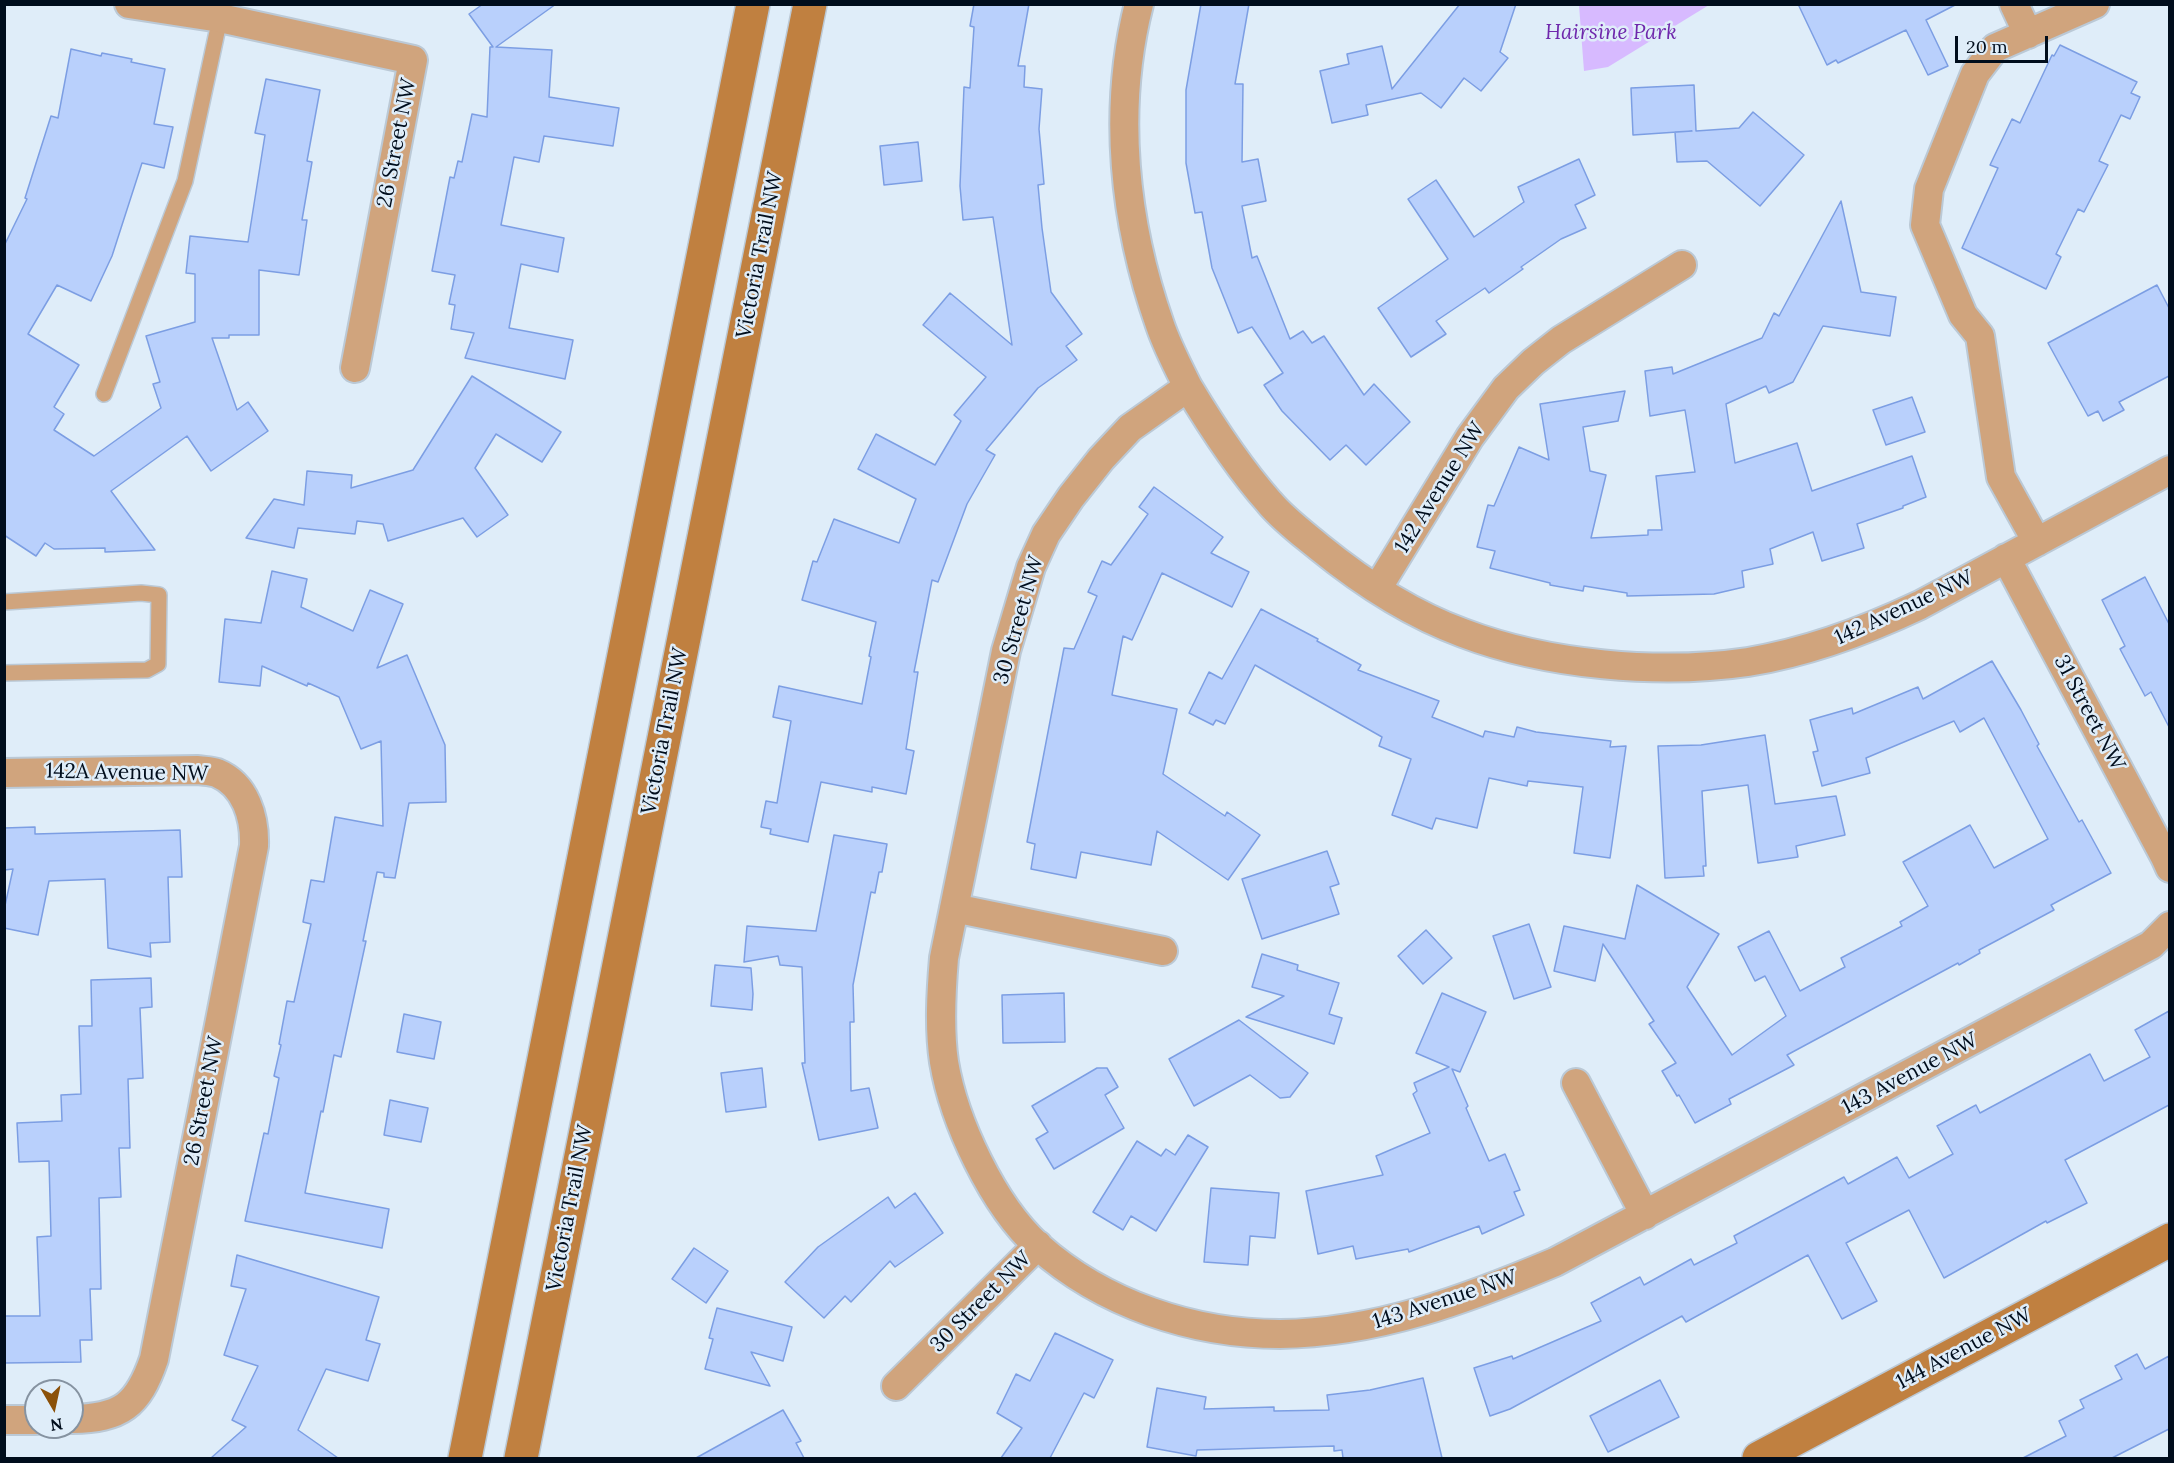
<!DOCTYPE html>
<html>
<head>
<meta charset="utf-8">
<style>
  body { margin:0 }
  #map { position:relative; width:2174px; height:1463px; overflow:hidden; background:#dfedf9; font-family:Lora,serif }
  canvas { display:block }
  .frame { position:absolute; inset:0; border:6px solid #000d1c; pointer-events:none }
  .north { position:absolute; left:24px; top:1379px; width:60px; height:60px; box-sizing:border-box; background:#dfedf9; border:2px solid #8693a1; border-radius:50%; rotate:171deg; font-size:16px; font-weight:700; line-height:24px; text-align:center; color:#000d1c }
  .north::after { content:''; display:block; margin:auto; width:21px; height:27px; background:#8b5109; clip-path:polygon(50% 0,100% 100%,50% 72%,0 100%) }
  .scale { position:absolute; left:1955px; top:36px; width:93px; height:27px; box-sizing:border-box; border:3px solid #000d1c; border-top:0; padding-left:8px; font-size:18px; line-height:21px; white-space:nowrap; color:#000d1c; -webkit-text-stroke:4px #dfedf9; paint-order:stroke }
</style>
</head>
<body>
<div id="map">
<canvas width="2174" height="1463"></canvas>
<div class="frame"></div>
<div class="north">N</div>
<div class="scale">20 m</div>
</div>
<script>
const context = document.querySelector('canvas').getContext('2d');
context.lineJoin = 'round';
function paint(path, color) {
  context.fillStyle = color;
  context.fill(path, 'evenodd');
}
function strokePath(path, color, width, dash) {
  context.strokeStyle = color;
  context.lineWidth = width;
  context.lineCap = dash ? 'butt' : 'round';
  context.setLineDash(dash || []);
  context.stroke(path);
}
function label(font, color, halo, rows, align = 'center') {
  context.font = font + ' Lora,serif';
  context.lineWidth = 5;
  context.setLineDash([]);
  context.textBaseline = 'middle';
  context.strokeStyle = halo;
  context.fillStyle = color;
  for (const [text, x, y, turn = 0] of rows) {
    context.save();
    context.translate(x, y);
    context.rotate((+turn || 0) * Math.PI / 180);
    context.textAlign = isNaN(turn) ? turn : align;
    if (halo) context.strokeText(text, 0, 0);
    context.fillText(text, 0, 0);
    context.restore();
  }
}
paint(new Path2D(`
  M1579,5V4L1709,5L1608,67L1584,71Z`), '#d7baff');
const building = new Path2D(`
  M483,4H556L496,47L552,50L549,97L619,108L613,146L544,136L539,162L514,157L501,225L564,238L558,272L521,264L509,328L573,340L565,379L465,358L474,333L451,329L455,305L449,304L455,275L432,271L450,177L454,178L458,161L462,162L472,114L487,117L490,47H493L469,14Z
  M974,4H1029L1018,66H1025L1024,87L1042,89L1039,129L1044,184L1038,185L1042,228L1051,292L1082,334L1066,346L1077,360L1038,388L986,450L995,455L967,504L938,582L932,580L914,672H918L906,749L914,751L906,794L872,787V792L821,782L808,842L770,834L771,829L761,827L766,801L777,803L791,721L773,717L779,686L862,704L871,657L869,656L876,622L802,600L813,561L817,562L834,519L899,543L916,499L858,469L876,434L935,465L961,421L954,415L986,377L923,325L950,293L1012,345L993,217L963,220L960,186L964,87L970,88L974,27L970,26Z
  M1201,4H1249L1235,84H1243L1242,162L1258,159L1266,201L1242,206L1252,258L1257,256L1290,339L1303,331L1312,343L1324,336L1364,395L1374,384L1410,422L1366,465L1346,445L1330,460L1282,411L1264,385L1283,373L1252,327L1238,333L1212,268L1202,212L1195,213L1186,163V90Z
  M1460,4H1516L1500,52L1508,58L1481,91L1464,78L1441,108L1421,93L1366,105L1368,115L1332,123L1320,71L1349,64L1347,54L1382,46L1392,89Z
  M1798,4H1957L1926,20L1948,66L1928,75L1906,30L1838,63L1836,60L1827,65Z
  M2060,45L2137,82L2131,93L2140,97L2130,119L2121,115L2099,161L2108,165L2084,212L2078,209L2056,254L2061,257L2046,289L1962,248L1998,168L1990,165L2012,119L2020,123L2052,55L2054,56Z
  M71,49L101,56L102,53L132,59L131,62L165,69L154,124L173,127L164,168L142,163L112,256L91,301L57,285L28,334L79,365L54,407L64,414L54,430L94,456L161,408L153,384L160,382L146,336L195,322V274L186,273L190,236L248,242L265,135L255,133L266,79L320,90L307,161L312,162L302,220H307L299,275L259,270V335H229V338H212L237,410L248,402L268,431L211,471L187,436L111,491L155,550L105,552V548L54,549L45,543L36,556L4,535V246L27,199L25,198L51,116L58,118Z
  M1694,85L1696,131L1739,128L1753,112L1804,155L1760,206L1707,161L1677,162L1675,132L1692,131L1633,135L1631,88Z
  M918,142L922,181L884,185L880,146Z
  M1579,159L1595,195L1575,205L1586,228L1561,239L1521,267L1523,269L1489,293L1485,288L1436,321L1446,334L1411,357L1378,308L1448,259L1408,199L1436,180L1474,237L1524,202L1518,187Z
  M1841,201L1861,292L1896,297L1890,336L1823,326L1793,382L1769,393L1766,386L1726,404L1735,463L1797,443L1812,491L1912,456L1926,497L1903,506V508L1857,524L1864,548L1822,561L1813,532L1770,549L1773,564L1742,571L1744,587L1714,594L1627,596V593L1584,586L1583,591L1550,585V583L1490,568L1495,551L1477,547L1488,505L1494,506L1519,447L1549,460L1540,404L1625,391L1618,421L1583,427L1590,471L1606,475L1591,538L1648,535V530H1662L1656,476L1695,472L1685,410L1650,416L1645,371L1672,367L1673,374L1762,338L1774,313L1779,316Z
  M2157,285L2169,308V376L2119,402L2124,410L2103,421L2098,411L2088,416L2048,343Z
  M472,376L561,432L542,462L496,434L475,468L508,515L477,537L463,518L388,541L383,524L357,521L355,534L298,528L294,548L246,538L274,499L304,505L307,471L352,475L351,488L413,470Z
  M1912,397L1925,432L1886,445L1873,410Z
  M1154,487L1223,537L1211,553L1249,572L1232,607L1162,573L1132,640L1123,636L1112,695L1177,709L1163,774L1225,816L1227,812L1260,835L1228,880L1157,831L1151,865L1081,852L1076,878L1031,869L1035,844L1027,842L1064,648L1074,649L1097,596L1088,592L1102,561L1111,565L1148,514L1139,507Z
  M272,571L307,579L301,607L353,631L370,590L403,604L377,668L407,655L445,745L446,802L409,803L395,878L384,877V873L377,872L363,941H366L341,1057L334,1055L323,1112L321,1111L305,1193L389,1209L382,1248L245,1221L264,1133L268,1134L279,1078L274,1076L281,1045L279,1044L287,1001L294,1002L311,924L303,922L311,880L324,882L335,817L383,826L381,741L361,749L339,697L308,683L307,686L262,666L260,686L219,682L225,619L261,623Z
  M2145,577L2169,624V727L2151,692L2145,696L2120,649L2125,646L2102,600Z
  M1261,609L1318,639L1317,641L1361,665L1358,670L1439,701L1432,717L1483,737L1485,731L1514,737L1517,727L1536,732L1611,741L1610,747L1626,746L1610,858L1574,853L1583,787L1528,781L1527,786L1489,778L1477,828L1436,818L1432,829L1392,815L1411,759L1379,746L1382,737L1255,665L1225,724L1216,720L1213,725L1189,713L1209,672L1222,679Z
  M1992,661L2021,710L2039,744L2037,746L2079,822L2082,820L2111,873L2051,905L2054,910L1979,950L1980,953L1959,965L1958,963L1787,1055L1794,1065L1729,1099L1731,1104L1695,1123L1679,1095L1677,1096L1662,1071L1676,1063L1649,1024L1654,1021L1603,944L1595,981L1554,971L1564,926L1625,939L1637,885L1719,934L1687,987L1732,1055L1786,1016L1765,976L1755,981L1738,947L1769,931L1800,991L1845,967L1841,958L1902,926L1900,922L1928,906L1903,862L1970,825L1994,868L2048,839L1984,718L1960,732L1954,721L1866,758L1870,773L1822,786L1813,752L1818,751L1810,720L1852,708L1853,714L1918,687L1923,699Z
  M1765,735L1775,804L1836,796L1845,835L1796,846L1798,857L1758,863L1748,785L1702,791L1706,866H1703L1704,876L1665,878L1658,746L1701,745Z
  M35,827V834L180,830L182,877H168L170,942L150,943L151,957L108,948L105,879L49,881L38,935L4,928V910L13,869L4,870V828Z
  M834,835L887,844L882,872H879L875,893L871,892L853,985L854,1022H850L851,1091L869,1088L878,1128L819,1140L802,1063H805L802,967L780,965L778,956L744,962L747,926L816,931Z
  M1327,851L1339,884L1330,887L1339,914L1262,939L1242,879Z
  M1529,924L1551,987L1514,999L1493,936Z
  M1426,930L1452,958L1423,984L1398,956Z
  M1262,954L1298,965L1297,970L1339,983L1329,1014L1342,1018L1334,1044L1246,1017L1284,996L1252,987Z
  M715,965L751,968L753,994L752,1010L711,1006Z
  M151,978L152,1007L140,1008L143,1078L128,1079L130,1148H119L121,1197L99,1198L101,1289H90L92,1340H80L81,1362L4,1363V1316H40L37,1237L51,1236L49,1161L19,1162L17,1123L62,1121L61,1095L81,1094L79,1026H92L91,980Z
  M1064,993L1065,1042L1003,1043L1002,995Z
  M1442,993L1486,1012L1460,1072L1452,1069L1468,1106L1466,1108L1489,1161L1505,1154L1520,1190L1514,1192L1524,1215L1482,1234L1479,1226L1409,1252L1408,1249L1356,1259L1353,1246L1318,1254L1306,1191L1383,1175L1376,1156L1430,1133L1413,1094L1417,1091L1414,1083L1449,1067L1416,1053Z
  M2169,1011V1105L2065,1160L2087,1203L2047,1223L2046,1221L1944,1278L1909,1210L1846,1243L1877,1301L1842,1319L1808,1255L1686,1322L1682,1316L1510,1409L1490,1416L1474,1368L1512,1356L1513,1359L1601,1321L1591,1303L1640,1277L1644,1285L1691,1259L1694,1265L1737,1243L1734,1236L1844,1177L1848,1184L1897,1157L1909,1178L1953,1154L1937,1126L1976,1105L1980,1113L2090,1054L2104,1081L2150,1057L2135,1030Z
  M404,1014L441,1022L434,1059L397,1052Z
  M1239,1020L1308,1073L1290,1097L1280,1098L1250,1075L1194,1106L1169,1059Z
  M762,1068L766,1107L726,1112L721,1073Z
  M1097,1068H1107L1118,1087L1105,1095L1124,1128L1054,1169L1036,1139L1048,1132L1032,1106Z
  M390,1100L428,1108L421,1142L384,1135Z
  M1188,1135L1208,1147L1156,1231L1131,1216L1123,1230L1093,1212L1137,1141L1161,1156L1166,1149L1175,1155Z
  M1211,1188L1279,1193L1275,1238L1250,1236L1248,1265L1204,1262Z
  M915,1193L943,1233L895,1267L890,1261L851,1302L845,1296L824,1318L785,1282L818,1247L888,1197L895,1208Z
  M694,1248L728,1271L706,1303L672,1279Z
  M237,1255L379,1297L366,1340L380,1344L368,1381L326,1369L298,1430L338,1458H211L246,1427L232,1420L258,1366L224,1355L246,1289L231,1286Z
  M717,1308L792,1327L783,1361L751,1352L770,1386L705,1369L713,1339L709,1338Z
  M1055,1333L1113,1360L1094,1398L1084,1393L1050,1458H1001L1022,1428L997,1413L1016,1374L1030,1381Z
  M2137,1354L2145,1369L2169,1356V1429L2112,1458H2023L2066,1436L2059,1421L2084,1408L2080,1400L2122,1379L2115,1366Z
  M1423,1378L1442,1458H1343L1342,1450L1334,1451V1446L1197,1450L1196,1456L1147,1447L1157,1388L1206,1397L1204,1409L1274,1407V1411L1329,1410L1327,1395L1370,1390Z
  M1660,1380L1679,1417L1608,1452L1590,1416Z
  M783,1410L801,1441L796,1443L804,1458H696Z`);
paint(building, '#b9d0fc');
strokePath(building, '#7c9ee3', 1.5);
const lane = new Path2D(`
  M104,394L185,181L220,18
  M4,602L141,593L159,595L158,664L147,670L4,673`);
const street = new Path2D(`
  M129,4L220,18L413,60L355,368
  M1139,4C1112,110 1124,223 1160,325C1167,346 1178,367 1188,387L1130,428L1101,459L1071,497L1046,534L1031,567L1006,651L944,958C941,993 939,1028 944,1062C954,1122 993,1205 1038,1246C1103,1304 1193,1334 1280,1334C1377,1333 1467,1299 1555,1262L2151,945L2170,926
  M2014,4L2028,34
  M1188,387C1212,427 1238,467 1269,502C1283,519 1302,533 1319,547C1362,582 1411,614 1463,633C1547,665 1659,675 1748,662C1809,652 1865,631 1920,605L2170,470
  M2037,542L2001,477L1980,336L1963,315L1925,225L1929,189L1975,74L1995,48L2095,4
  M2006,558L2165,857L2170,868
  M1377,589L1470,437L1506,388L1533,362L1561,340L1682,265
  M4,773L198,770C204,771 211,771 217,773C246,785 255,818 254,846L154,1359C138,1406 121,1418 72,1419
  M954,908L1163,951
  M1576,1083L1645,1215
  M896,1386L1038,1245
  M4,1420H36`);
const secondary = new Path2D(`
  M465,1458L753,4
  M521,1458L810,4
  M1759,1458L2170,1240`);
strokePath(lane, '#bbc9d6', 18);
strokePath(street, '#bbc9d6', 32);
strokePath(secondary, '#bbc9d6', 36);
strokePath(lane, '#d0a47d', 15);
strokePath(street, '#d0a47d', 28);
strokePath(secondary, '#c08040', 33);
label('italic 21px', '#6f28ac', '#dfedf9', [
  ["Hairsine Park",1611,33]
]);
label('21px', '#000d1c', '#dfedf9', [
  ["26 Street NW",397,143,-79],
  ["Victoria Trail NW",760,255,-79],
  ["142 Avenue NW",1440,488,-58],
  ["142 Avenue NW",1904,608,-25],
  ["30 Street NW",1019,620,-74],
  ["31 Street NW",2089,713,62],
  ["Victoria Trail NW",665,731,-79],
  ["142A Avenue NW",127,773,1],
  ["143 Avenue NW",1910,1074,-28],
  ["26 Street NW",204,1101,-79],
  ["Victoria Trail NW",570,1208,-79],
  ["143 Avenue NW",1445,1300,-18],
  ["30 Street NW",981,1302,-45],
  ["144 Avenue NW",1964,1349,-28]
]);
</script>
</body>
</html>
